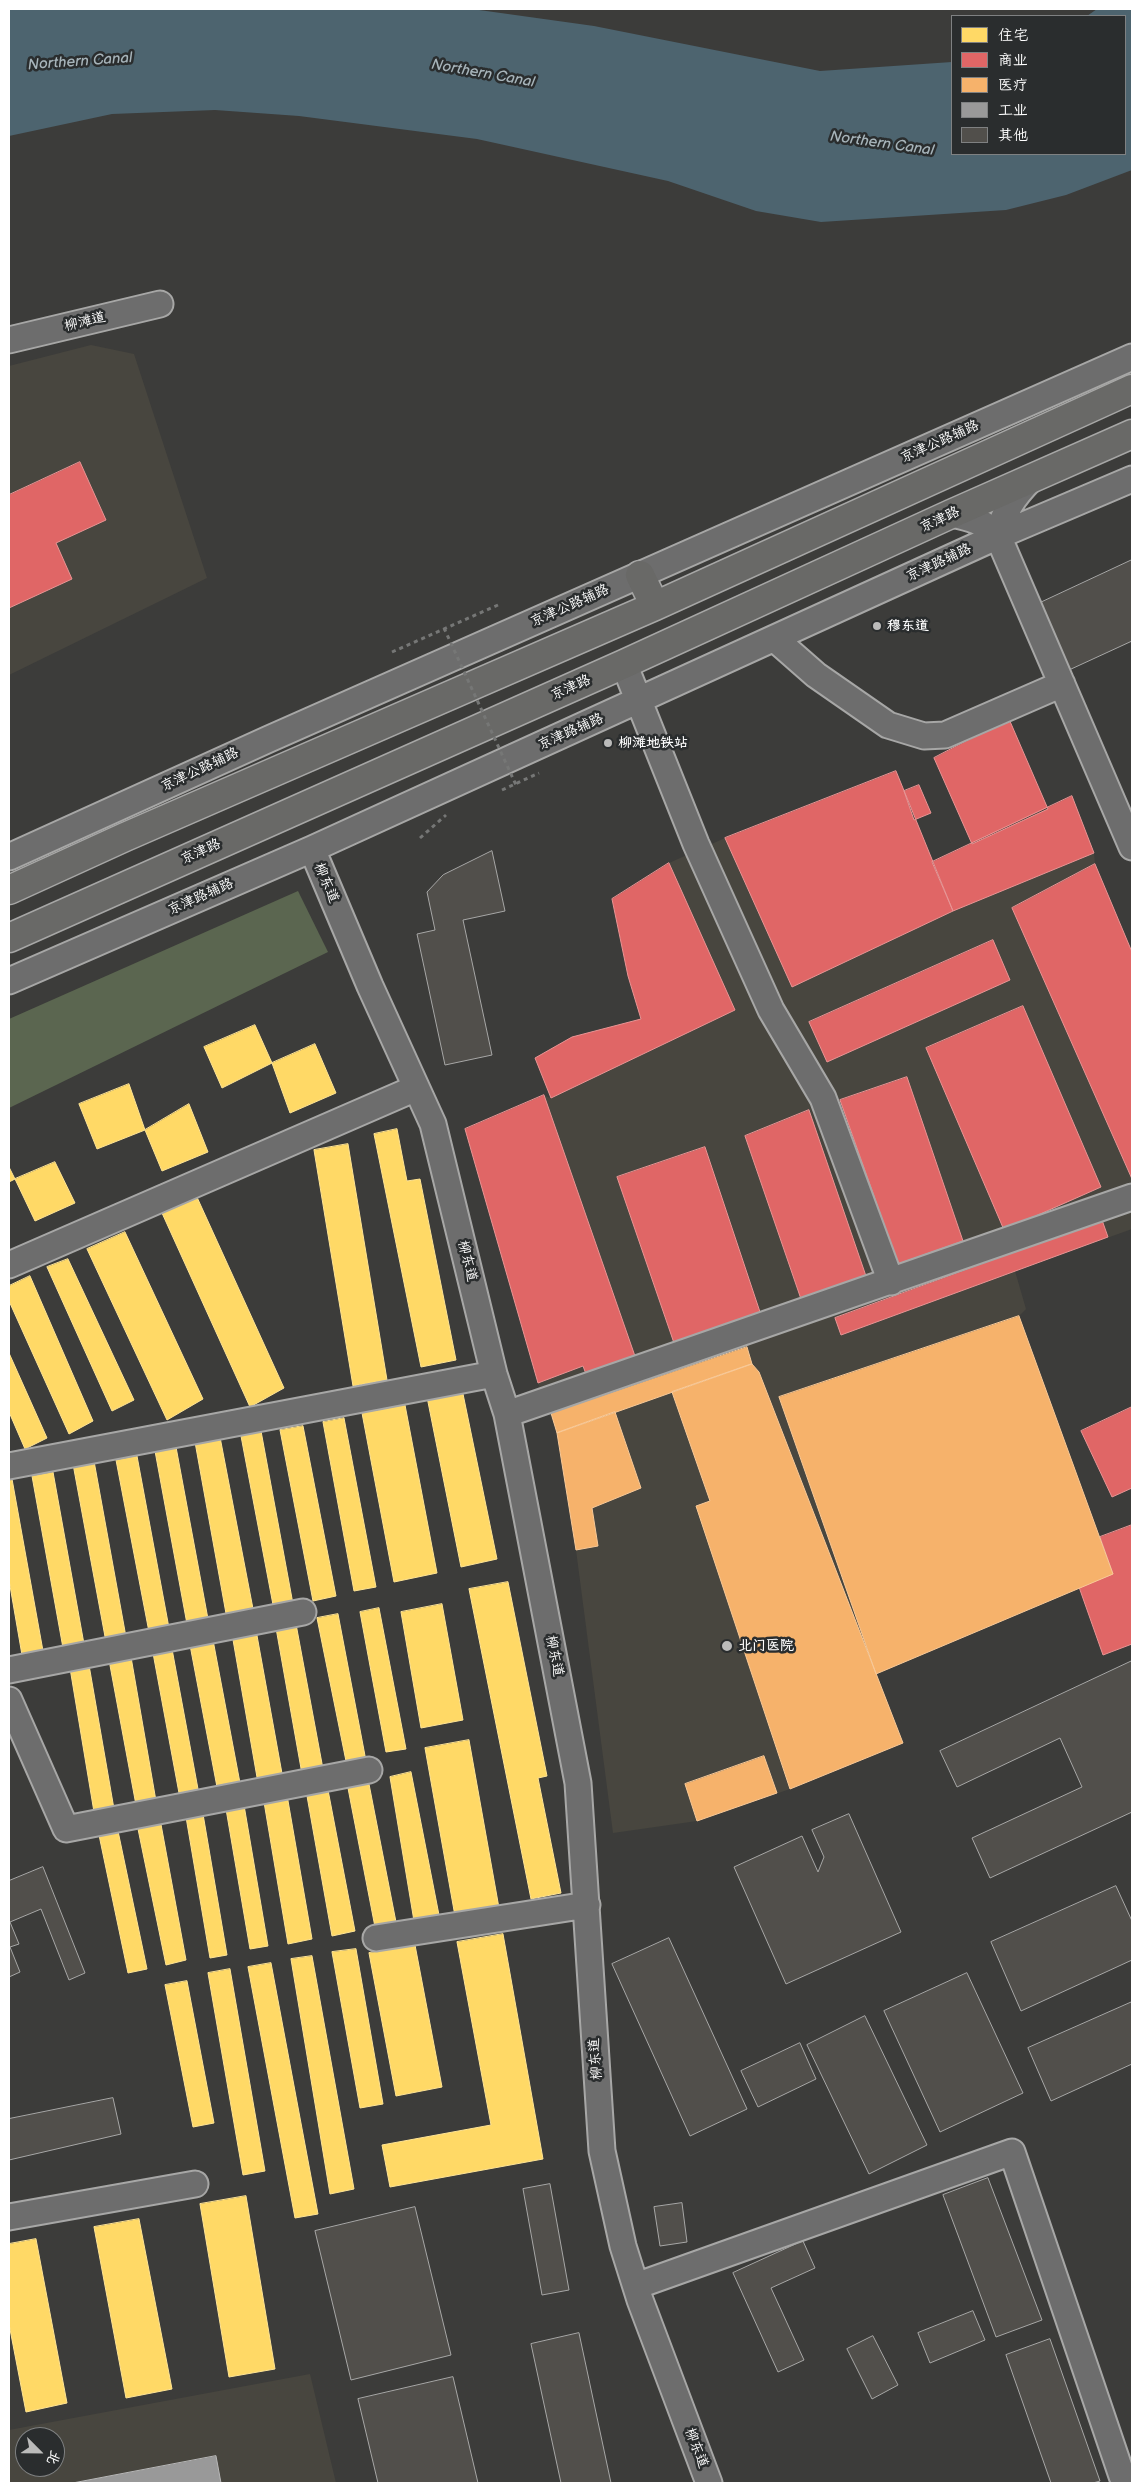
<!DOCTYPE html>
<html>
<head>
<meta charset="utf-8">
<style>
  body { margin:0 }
  #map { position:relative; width:1141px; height:2492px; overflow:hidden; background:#3c3c3a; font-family:"Balsamiq Sans","LXGW WenKai TC",sans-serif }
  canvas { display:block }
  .frame { position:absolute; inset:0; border:10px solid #fff; pointer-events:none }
  .legend { position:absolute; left:951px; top:15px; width:175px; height:140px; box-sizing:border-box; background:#2a2d2e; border:1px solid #7f8182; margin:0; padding:6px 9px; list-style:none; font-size:15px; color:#fff }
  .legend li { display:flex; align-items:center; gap:10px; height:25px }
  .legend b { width:25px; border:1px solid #7f8182 }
  .north { position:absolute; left:15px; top:2427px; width:50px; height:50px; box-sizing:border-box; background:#2a2d2e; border:1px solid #7f8182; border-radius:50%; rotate:113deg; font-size:14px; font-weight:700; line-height:20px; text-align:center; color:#fff }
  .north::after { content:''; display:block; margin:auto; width:18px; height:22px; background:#bbbbba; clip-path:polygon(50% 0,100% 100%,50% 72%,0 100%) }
</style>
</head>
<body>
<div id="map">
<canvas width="1141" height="2492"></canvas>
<div class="frame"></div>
<ul class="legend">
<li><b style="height:14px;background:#ffd966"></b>住宅</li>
<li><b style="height:14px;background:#e06666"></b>商业</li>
<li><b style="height:14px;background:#f6b26b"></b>医疗</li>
<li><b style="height:14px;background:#999"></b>工业</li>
<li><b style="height:14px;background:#514f4b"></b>其他</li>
</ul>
<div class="north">北</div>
</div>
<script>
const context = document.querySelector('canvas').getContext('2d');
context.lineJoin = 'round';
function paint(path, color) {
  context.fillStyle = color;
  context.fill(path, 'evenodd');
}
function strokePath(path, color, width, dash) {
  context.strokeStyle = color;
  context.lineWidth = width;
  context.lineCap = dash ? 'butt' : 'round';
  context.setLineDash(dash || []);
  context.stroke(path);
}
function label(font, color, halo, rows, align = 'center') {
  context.font = font + ' "Balsamiq Sans","LXGW WenKai TC",sans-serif';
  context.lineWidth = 5;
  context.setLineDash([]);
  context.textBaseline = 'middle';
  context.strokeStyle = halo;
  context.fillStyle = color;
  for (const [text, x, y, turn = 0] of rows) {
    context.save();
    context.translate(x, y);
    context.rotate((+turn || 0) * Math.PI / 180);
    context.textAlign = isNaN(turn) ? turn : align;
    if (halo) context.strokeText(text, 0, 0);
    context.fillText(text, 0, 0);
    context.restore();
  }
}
paint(new Path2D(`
  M91,345L134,354L207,578L9,675V366Z
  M896,771L932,862L1072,796L1094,853L1095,864L1132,952V1229L1015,1271L1026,1309L1019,1316L1113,1574L877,1674L903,1743L790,1789L697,1821L613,1833L576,1550L557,1433L538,1383L465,1129L544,1095L550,1098L535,1058L572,1037L641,1019L669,863L725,838Z
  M310,2374L336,2483H9V2430ZM25,2437H55V2467H25Z`), '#48463f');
paint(new Path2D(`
  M298,891L328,952L9,1108V1019Z`), '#5b6650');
paint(new Path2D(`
  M9,9H472L594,26L820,71L952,62V154H1125V16H1087L1097,9H1132V170L1066,195L1006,210L821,222L756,211L668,181L477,139L299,116L215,110L112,114L9,136Z`), '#4d646f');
const homes = new Path2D(`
  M255,1025L272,1063L222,1088L204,1047Z
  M315,1044L336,1093L290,1113L272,1063Z
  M129,1084L145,1130L97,1149L79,1104Z
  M189,1104L208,1152L162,1171L145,1130Z
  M397,1129L407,1181L420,1179L456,1360L421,1367L374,1134Z
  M348,1144L387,1380L353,1386L314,1150Z
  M55,1162L75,1203L35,1221L15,1179Z
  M9,1167L15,1179L9,1182Z
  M196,1195L284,1388L250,1407L162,1213Z
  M125,1232L203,1399L167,1420L87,1249Z
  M68,1259L134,1400L112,1411L47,1267Z
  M30,1276L93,1421L69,1434L9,1301V1286Z
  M9,1353L47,1438L25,1449L9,1412Z
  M462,1389L497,1559L461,1567L427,1397Z
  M405,1405L437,1573L394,1582L362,1413Z
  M344,1418L376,1587L354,1591L323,1422Z
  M303,1426L336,1596L313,1601L280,1430Z
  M261,1431L293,1604L274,1610L241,1436Z
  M220,1437L254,1614L227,1619L195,1442Z
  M176,1447L208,1619L187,1624L155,1451Z
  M137,1456L169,1628L149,1632L116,1460Z
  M94,1461L126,1637L106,1642L73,1464Z
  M53,1472L84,1644L63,1648L32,1476Z
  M12,1479L43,1651L22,1655L9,1580V1480Z
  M508,1582L547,1776L538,1778L561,1893L531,1899L469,1589Z
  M442,1604L463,1720L421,1728L401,1612Z
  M379,1608L406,1749L386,1752L360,1612Z
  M338,1614L366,1761L347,1766L317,1618Z
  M296,1624L323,1769L302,1774L276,1628Z
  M256,1630L283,1779L258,1783L232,1634Z
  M213,1640L240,1783L217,1787L190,1645Z
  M172,1649L198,1789L179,1793L153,1653Z
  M131,1657L156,1801L136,1805L109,1660Z
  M89,1665L114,1809L94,1812L70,1668Z
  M469,1740L499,1908L455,1916L425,1748Z
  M411,1772L439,1915L414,1921L390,1777Z
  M368,1779L396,1922L375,1927L347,1783Z
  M328,1790L355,1931L332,1936L307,1796Z
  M287,1795L312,1939L288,1944L264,1802Z
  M244,1805L268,1946L250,1949L226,1809Z
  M203,1814L227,1955L210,1958L186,1817Z
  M160,1819L186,1960L166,1965L137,1824Z
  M118,1831L147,1969L128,1973L99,1835Z
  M503,1934L543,2159L390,2187L382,2145L491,2125L457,1942Z
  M415,1945L442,2087L396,2096L369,1953Z
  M356,1949L383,2104L360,2108L332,1952Z
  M312,1956L354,2189L330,2194L291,1959Z
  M271,1963L318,2214L295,2218L248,1967Z
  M230,1969L265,2171L243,2175L208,1973Z
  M187,1981L214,2123L193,2127L165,1985Z
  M246,2196L275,2369L229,2377L200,2204Z
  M139,2219L172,2389L126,2398L94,2227Z
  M36,2239L67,2403L26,2412L9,2324V2244Z`);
paint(homes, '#ffd966');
strokePath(homes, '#ffe494', 1);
const shops = new Path2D(`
  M80,462L106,520L56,543L72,579L9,608V495Z
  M1009,719L1048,809L972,844L934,758Z
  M896,771L953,911L792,987L725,838Z
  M919,785L931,813L914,820L904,791Z
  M1072,796L1094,853L953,911L932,862Z
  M669,863L735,1010L551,1098L535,1058L572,1037L641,1019L628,976L612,899Z
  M1095,864L1132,952V1179L1012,908Z
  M993,940L1010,980L827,1062L809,1022Z
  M1023,1006L1101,1187L1004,1230L926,1048Z
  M907,1077L963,1241L898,1264L840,1100Z
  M544,1095L636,1359L589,1382L583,1366L538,1383L465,1129Z
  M809,1110L867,1279L802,1302L745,1136Z
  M705,1147L761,1315L675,1346L617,1177Z
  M1102,1220L1108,1237L841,1335L835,1318Z
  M1132,1407V1488L1112,1497L1081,1431Z
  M1132,1525V1644L1103,1655L1079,1587L1113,1574L1100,1537Z`);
paint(shops, '#e06666');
strokePath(shops, '#e99494', 1);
const health = new Path2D(`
  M1019,1316L1113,1574L876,1674L779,1397Z
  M747,1347L752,1364L557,1433L551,1413Z
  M752,1364L759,1372L903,1743L790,1789L696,1506L710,1501L672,1392Z
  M615,1412L641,1488L592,1508L598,1546L576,1550L557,1433Z
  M764,1756L777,1793L697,1821L685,1784Z`);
paint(health, '#f6b26b');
strokePath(health, '#f9c997', 1);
const industry = new Path2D(`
  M216,2456L221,2483H73Z`);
paint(industry, '#999');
strokePath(industry, '#b8b8b8', 1);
const building = new Path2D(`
  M1132,560V641L1069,670L1040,603Z
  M492,851L505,911L463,920L492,1055L445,1065L417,934L435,930L427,892L443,875Z
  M1132,1661V1812L990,1878L972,1838L1082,1787L1060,1738L957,1787L940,1751Z
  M849,1814L901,1932L786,1984L734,1867L802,1836L818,1872L824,1857L812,1830Z
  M43,1867L85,1973L69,1980L41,1909L10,1922L19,1944L10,1947L20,1972L9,1977V1881Z
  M1116,1886L1132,1921V1960L1021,2011L991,1942Z
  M669,1938L747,2109L690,2136L612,1964Z
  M967,1973L1023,2093L940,2132L884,2011Z
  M1132,2002V2064L1051,2101L1028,2048Z
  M865,2016L927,2145L869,2174L807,2045Z
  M800,2043L816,2079L758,2107L741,2071Z
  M113,2098L121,2134L9,2160V2119Z
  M988,2178L1042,2320L996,2337L943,2195Z
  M550,2184L569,2290L542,2295L523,2189Z
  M682,2203L687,2242L660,2246L654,2207Z
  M415,2207L451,2355L351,2380L315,2231Z
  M803,2241L815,2268L771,2288L804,2360L778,2372L733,2273Z
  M973,2311L985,2340L930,2363L918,2333Z
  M579,2333L611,2483H561L531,2344Z
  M873,2336L898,2385L872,2399L847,2349Z
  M1050,2339L1100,2481L1093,2483H1051L1006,2355Z
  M453,2377L478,2483H378L358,2399Z`);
paint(building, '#514f4b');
strokePath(building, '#a7a7a6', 1);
const minor = new Path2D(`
  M9,340L160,304
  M951,514C971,518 983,521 998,536L1132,847
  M998,536C1004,511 1013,497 1031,479
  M775,639L816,675L888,725L924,736L945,735L1062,684
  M624,664L696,844L771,1010L823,1098L891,1282
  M312,849L370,986L433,1124L494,1374L507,1414L578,1783L602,2151L623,2246L640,2300L709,2483
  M9,857L269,739L1132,357
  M9,981L312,849L998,536L1132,479
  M9,1265L416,1088
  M507,1414L1132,1197
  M9,1466L494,1374
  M9,1670L303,1612
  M9,1700L66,1829L369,1770
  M376,1938L587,1905
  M9,2217L195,2184
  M636,2286L1012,2152L1122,2476`);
const major = new Path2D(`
  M640,575L655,606
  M9,890L125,837L655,606L1132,389
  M9,938L624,664L951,514L1132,434`);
strokePath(minor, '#a7a7a6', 29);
strokePath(major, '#a7a7a6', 31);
strokePath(new Path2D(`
  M392,652L498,605
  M502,790L539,773
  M420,838L446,815`), '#767776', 3, [4, 4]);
strokePath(minor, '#6d6d6d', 25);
strokePath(major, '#696967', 28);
strokePath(new Path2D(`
  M444,628L516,785`), '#767776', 3, [4, 4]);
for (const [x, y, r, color] of [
  [877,626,5,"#bbbbba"],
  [608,743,5,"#bbbbba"],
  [727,1646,6,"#bbbbba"]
]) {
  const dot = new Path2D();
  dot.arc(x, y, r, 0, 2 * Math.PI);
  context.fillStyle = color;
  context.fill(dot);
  strokePath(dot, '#2a2d2e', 2);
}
label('14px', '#fff', '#2a2d2e', [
  ["柳滩道",85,322,-13],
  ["京津公路辅路",940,442,-24],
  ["京津路",940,520,-25],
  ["京津路辅路",939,563,-25],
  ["京津公路辅路",570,606,-24],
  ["京津路",571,688,-24],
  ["京津路辅路",571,732,-24],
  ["京津公路辅路",200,770,-25],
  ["京津路",201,852,-24],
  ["柳东道",326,883,67],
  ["京津路辅路",201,897,-24],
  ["柳东道",467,1261,76],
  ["柳东道",554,1656,79],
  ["柳东道",596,2059,-94],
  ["柳东道",696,2448,69]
]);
label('bold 14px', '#fff', '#2a2d2e', [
  ["穆东道",887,626],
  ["柳滩地铁站",618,743],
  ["北门医院",738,1646]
], 'left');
label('italic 15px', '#a7b4ba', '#2a2d2e', [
  ["Northern Canal",80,62,-4],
  ["Northern Canal",483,74,10],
  ["Northern Canal",882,144,8]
]);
</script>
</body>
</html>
